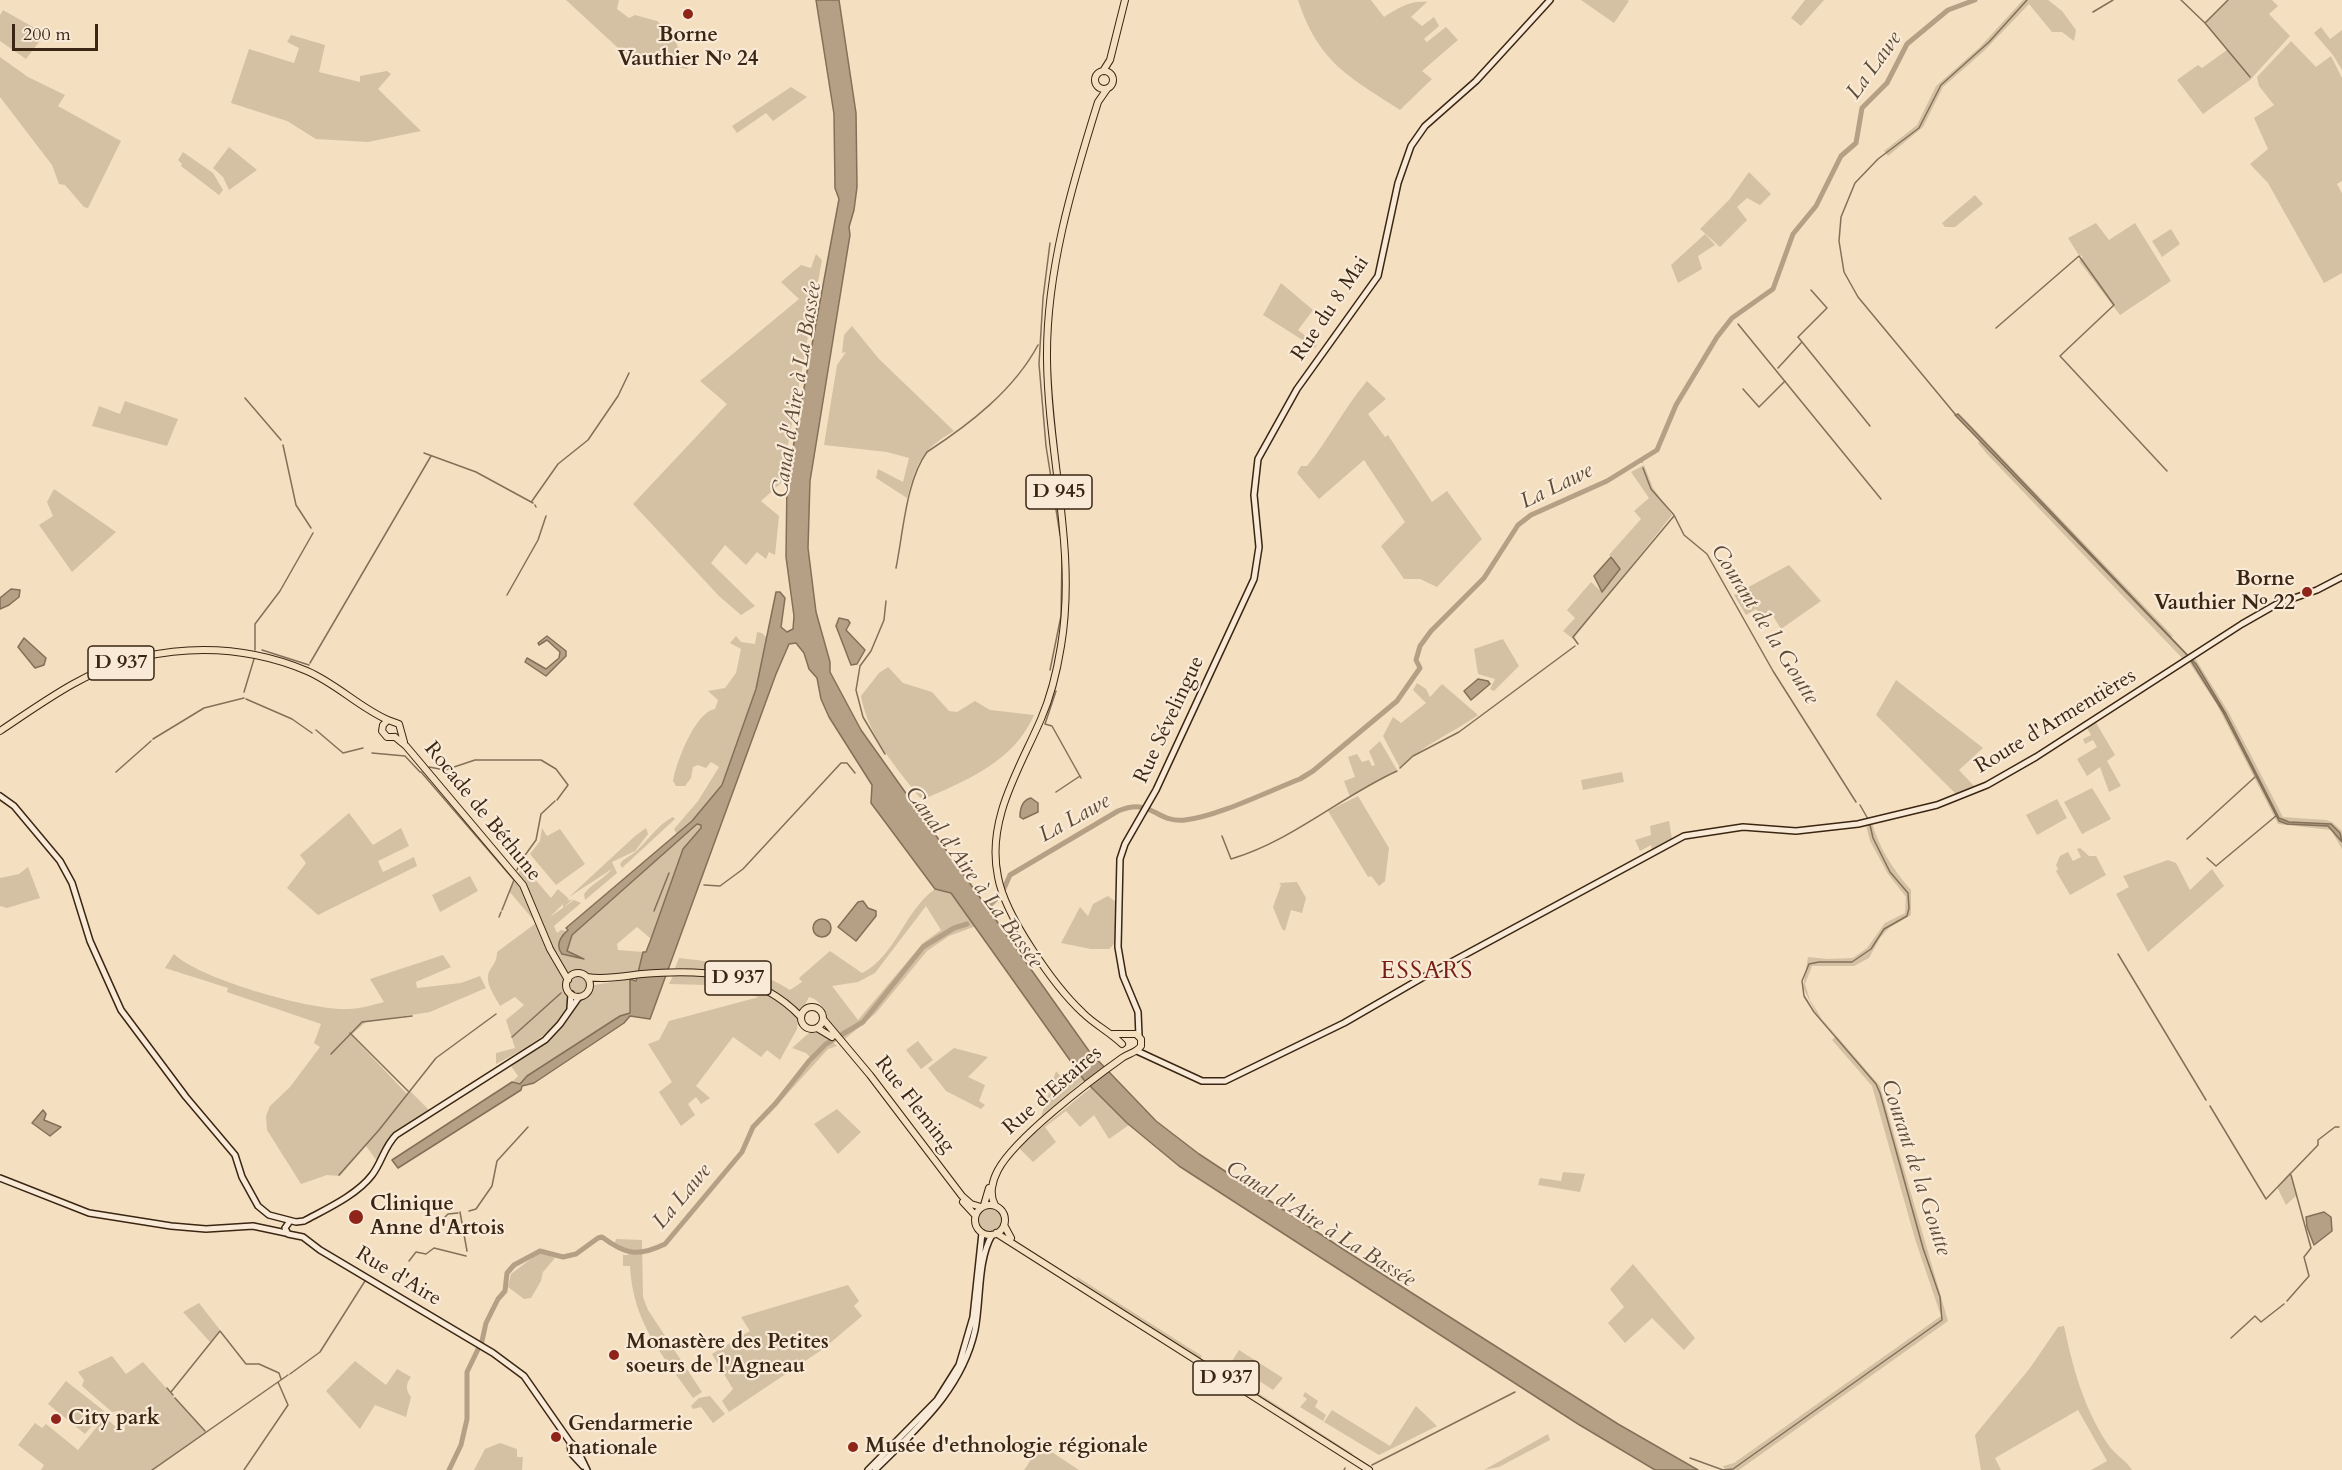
<!DOCTYPE html>
<html>
<head>
<meta charset="utf-8">
<style>
  body { margin:0 }
  #map { position:relative; width:2342px; height:1470px; overflow:hidden; background:#f4dfc1; font-family:Cardo,serif }
  canvas { display:block }
  .scale { position:absolute; left:12px; top:24px; width:86px; height:27px; box-sizing:border-box; border:3px solid #3a2612; border-top:0; padding-left:8px; font-size:18px; line-height:21px; white-space:nowrap; color:#3a2612; -webkit-text-stroke:4px #f8ead7; paint-order:stroke }
</style>
</head>
<body>
<div id="map">
<canvas width="2342" height="1470"></canvas>
<div class="scale">200 m</div>
</div>
<script>
const context = document.querySelector('canvas').getContext('2d');
context.lineJoin = 'round';
function paint(path, color) {
  context.fillStyle = color;
  context.fill(path, 'evenodd');
}
function strokePath(path, color, width, dash) {
  context.strokeStyle = color;
  context.lineWidth = width;
  context.lineCap = dash ? 'butt' : 'round';
  context.setLineDash(dash || []);
  context.stroke(path);
}
function label(font, color, halo, rows, align = 'center') {
  context.font = font + ' Cardo,serif';
  context.lineWidth = 4.5;
  context.setLineDash([]);
  context.textBaseline = 'middle';
  context.strokeStyle = halo;
  context.fillStyle = color;
  for (const [text, x, y, turn = 0] of rows) {
    context.save();
    context.translate(x, y);
    context.rotate((+turn || 0) * Math.PI / 180);
    context.textAlign = isNaN(turn) ? turn : align;
    if (halo) context.strokeText(text, 0, 0);
    context.fillText(text, 0, 0);
    context.restore();
  }
}
paint(new Path2D(`
  M566,0H619L617,9L629,18L635,15L657,21L672,34L688,69L630,59Z
  M1298,0H1371L1384,17C1398,8 1410,0 1427,2L1411,17L1422,26L1434,17L1439,26L1424,39L1427,42L1446,27L1458,40L1422,71L1432,79L1400,110C1348,76 1319,63 1298,0Z
  M1581,0H1627L1629,1L1614,23Z
  M1805,0H1824L1801,26L1791,18Z
  M2023,0H2048L2062,11L2076,30L2074,41L2062,32H2052L2029,4L1984,51L1943,87L1923,127L1888,156L1884,151L1917,125L1936,86L1980,47Z
  M2228,0H2272L2278,6L2269,14L2290,36L2250,80L2203,114L2177,80L2198,65L2202,68L2227,50L2205,23Z
  M3,10L45,34L26,59L0,41V15Z
  M2321,27L2330,39L2342,30V70L2333,55L2314,33Z
  M291,35L325,45L319,72L360,82V76L387,71L391,74L378,89L421,131L368,142L316,139L287,121L231,103L249,49L294,63L299,48L287,42Z
  M2291,41L2316,67L2331,56L2342,78V181L2337,184L2342,193V273L2324,283L2268,183L2250,164L2268,149L2254,118L2274,105L2259,86L2257,77Z
  M0,57L28,77L65,95L58,106L121,141L88,208L84,207L65,185L59,184L52,165L0,97Z
  M791,87L807,97L773,121L766,113L737,133L732,126Z
  M229,147L257,170L229,190L223,177L213,168Z
  M183,152L213,173L223,190L219,195L181,166L182,164L178,160Z
  M1749,172L1771,194L1760,205L1747,198L1737,207L1747,220L1720,247L1700,229L1729,200Z
  M1975,195L1983,204L1955,227H1945L1942,223Z
  M2096,223L2109,240L2135,223L2171,281L2120,315L2079,261L2083,257L2078,254L2068,238Z
  M2171,229L2180,244L2162,257L2152,241Z
  M1705,234L1715,245L1698,256L1702,269L1678,283L1671,265Z
  M816,254L822,260L781,483L761,501L779,516L775,555L769,552L766,559L757,552L746,565L725,545L711,563L755,606L741,615L719,596L633,504L727,404L700,381L799,299L781,282L801,265L811,268Z
  M1281,283L1313,310L1298,330L1317,345L1315,348L1263,315Z
  M852,326L879,359L954,431C921,450 917,462 907,498L876,478L878,469L903,482L909,458L887,452L824,445L837,365L846,352L842,353L844,335Z
  M1367,381L1386,399L1368,414L1385,437L1388,435L1432,502L1447,491L1482,539L1437,587L1420,579H1404L1381,546L1405,522L1364,460L1319,499L1297,473L1301,466H1307C1329,439 1344,408 1367,381Z
  M125,401L178,419L167,446L92,426L99,406L120,414Z
  M1959,413L2173,636L2171,638L1989,449Z
  M1980,441L2188,656L2182,658L1987,454L1978,443Z
  M1644,465L1653,488L1672,515L1573,639L1563,631L1575,618L1567,610L1591,582L1602,592L1613,557L1609,555L1641,519L1634,511L1649,498L1631,472Z
  M54,489L116,532L72,572L39,525L53,516L47,502Z
  M1789,565L1821,601L1781,629L1770,611L1761,616L1756,609L1746,615L1734,595Z
  M757,632L762,633L767,638L766,650C756,692 743,749 721,786C710,805 693,820 677,834L674,829L698,801L719,767L711,762L706,768L698,765L693,767L691,778L685,786H676L673,781C676,763 695,712 715,709L718,700L708,691L725,688L736,673L741,649L730,643L736,636L741,642L755,644Z
  M1503,639L1519,666L1494,691L1490,689L1495,679L1478,674L1474,649Z
  M2195,658L2229,713L2283,817L2326,820L2332,822L2342,831V849L2331,830L2278,824L2217,705L2189,662Z
  M888,667L903,683L932,692L949,711L957,712L975,701L990,710L1034,715C1014,762 965,781 922,800C897,769 868,736 861,696L879,673Z
  M1896,680L1983,748L1959,770L1975,787L1956,794L1876,715Z
  M1417,683L1426,689L1430,697L1442,684L1478,715C1453,733 1422,745 1400,768L1383,736L1393,717L1401,723L1426,703L1413,690Z
  M2095,721L2115,755L2107,761L2121,786L2109,792L2100,767L2087,776L2077,759L2097,747L2093,740L2085,744L2083,739L2091,735L2087,728Z
  M1380,741L1397,770L1350,797L1344,781L1355,777L1348,757L1357,754L1362,762L1369,760L1372,766L1375,765L1369,751Z
  M1622,772L1624,782L1583,790L1581,780Z
  M2092,788L2111,819L2082,834L2064,802Z
  M1358,796L1389,848L1385,881L1379,886L1371,876L1368,877L1328,811Z
  M2057,799L2067,818L2037,835L2026,815Z
  M349,813L373,845L401,828L409,846L378,861L383,872L414,857L417,866L318,915L287,888L306,863L300,855Z
  M673,817L675,819L622,868L620,864C624,858 629,857 635,852C648,841 657,825 673,817Z
  M1669,821L1672,839L1652,851L1651,845L1640,851L1635,840L1651,835L1650,826Z
  M697,823L702,826L701,828L683,849L651,939L637,927L617,944L618,950L643,952L638,971L598,976L572,972L565,982C564,991 570,996 568,1004C562,1029 518,1053 496,1064V1053L515,1048L506,1020L524,1005L515,997L500,1006C495,996 483,981 490,970C494,964 497,960 497,952L536,923L509,891L523,865L551,898L558,889L569,899L567,901L573,899L563,908V904L550,917L574,900L581,903L554,926L557,933L561,930L566,931L559,942L562,954L584,958L567,951L572,935Z
  M1872,823C1879,848 1894,871 1911,890V915L1889,928L1880,938L1869,958L1854,966H1812L1805,984L1810,1000L1822,1019L1880,1086L1948,1321L1739,1470H1725L1723,1466L1734,1463L1941,1316L1915,1239L1872,1086L1832,1040L1836,1036L1816,1013L1803,988L1808,957L1827,959L1853,958L1867,948L1885,923L1905,913L1906,897L1888,874L1870,841L1866,825Z
  M542,828L547,836L560,829L585,864L556,885L530,854L540,841Z
  M646,828L648,834L635,851L612,862L617,873L585,900L584,894C592,883 604,879 612,869L569,897L635,836Z
  M2080,848L2089,856H2096L2106,875L2070,895L2056,871L2058,869L2056,865L2060,856L2068,852L2073,861L2081,857L2077,849Z
  M2168,860L2176,863L2190,890L2212,869L2224,886L2148,952L2116,894L2129,887L2123,876Z
  M28,867L40,898L7,908L0,906V878L19,874Z
  M470,876L478,891L440,912L432,895Z
  M1297,882L1306,898L1302,913L1291,910L1285,931L1282,929L1273,907L1281,885L1279,883Z
  M935,889L951,893L976,926L949,936L927,951L876,1013L845,1039L827,1022C827,1011 819,999 809,997L798,1018L797,1029L780,1060L767,1050L761,1057L733,1037L696,1086L710,1098L701,1104L696,1097L688,1104L695,1115L681,1126L659,1092L672,1082L648,1044L659,1040L669,1021L759,997L707,985L669,984L673,976L685,974V968H675L679,958C722,963 752,966 790,990L802,982L799,978L830,951L862,973C895,957 905,910 935,889ZM926,906L941,930L923,943L858,1020L832,986L858,982L875,973Z
  M1108,896L1116,902L1115,943L1109,949H1091L1061,943L1080,907L1088,916L1093,904Z
  M174,954C199,979 312,1011 348,1009C361,1009 372,1005 384,1002L370,979L443,955L451,967L416,982L417,988L461,983L480,976L486,988L430,1012L366,1022L351,1035L407,1094L410,1091L429,1110L390,1136L377,1161L366,1146L340,1176L327,1175L301,1184L267,1130L266,1116L270,1106L290,1087L320,1047L314,1043L321,1024L227,992L228,988L165,968Z
  M570 985a9 9 0 1 1 18 0a9 9 0 1 1-18 0Z
  M630,979L629,1014L620,1016L527,1076L520,1084L512,1082L518,1076L511,1066L553,1034L594,985Z
  M810,1032H822L837,1046L828,1049L769,1114L767,1110L810,1057L806,1053L792,1048Z
  M918,1041L933,1060L921,1069L906,1050Z
  M954,1048L988,1057L968,1077L985,1085L979,1101L985,1105L981,1109L946,1091L928,1068Z
  M1075,1068L1084,1080L1041,1117L1056,1071L1062,1078Z
  M1092,1087L1129,1125L1109,1139L1094,1115L1080,1127L1066,1111L1045,1127L1056,1142L1033,1162L1020,1149V1145Z
  M837,1109L861,1132L838,1154L814,1124Z
  M1563,1172L1585,1174L1580,1192L1538,1185L1540,1178L1561,1181Z
  M2290,1172L2297,1195L2286,1205L2277,1187Z
  M976 1220a13 13 0 1 1 26 0a13 13 0 1 1-26 0Z
  M616,1239L642,1240L643,1297L648,1310L702,1392L693,1398C661,1353 633,1323 630,1266H623V1255H628L629,1250L615,1243Z
  M540,1252L555,1258L543,1272L541,1281L531,1298L524,1299L508,1287L511,1274Z
  M1633,1264L1695,1338L1684,1350L1652,1318L1625,1343L1608,1323L1624,1307L1610,1289Z
  M1076,1276L1202,1356L1200,1359L1078,1280Z
  M848,1285L859,1301L854,1306L862,1316L823,1349L729,1412L722,1401L733,1389L712,1354L750,1331L741,1317Z
  M199,1303L220,1330L210,1342L183,1312Z
  M2064,1326C2073,1368 2083,1406 2107,1443C2114,1454 2126,1460 2132,1470H2091L2107,1461L2078,1410L1995,1458L2001,1470H1981L1975,1435L2030,1368L2058,1327Z
  M1239,1350L1283,1378L1273,1390L1235,1365L1232,1361Z
  M112,1356L126,1374L143,1362L206,1433L154,1470H41L44,1465L18,1445L35,1423L42,1428L46,1424L78,1450L105,1417L121,1432L125,1430L124,1410L112,1412L82,1386L84,1380L78,1372Z
  M355,1361L386,1385L397,1369L411,1377C406,1384 405,1389 411,1397L406,1417L375,1405L360,1429L326,1391Z
  M1238,1380L1353,1454L1349,1455L1240,1385Z
  M66,1381L104,1411L85,1434L48,1404Z
  M1305,1392L1318,1401L1315,1407L1326,1415L1323,1421L1300,1407L1307,1399L1303,1396Z
  M710,1396L725,1414L713,1423L701,1407L693,1409L691,1406L699,1398Z
  M1416,1406L1437,1426L1379,1455L1324,1422L1332,1410L1390,1446Z
  M1548,1434L1550,1440L1499,1467L1484,1470Z
  M500,1443L517,1449V1457H523L522,1470H474L485,1449Z
  M1041,1445L1079,1470H1024Z`), '#d4c0a3');
const water = new Path2D(`
  M816,0H839L856,113L857,187L854,210L849,227L850,235L810,481L808,548L816,612L830,662V672L861,730L1089,1051L1156,1121L1199,1154L1349,1253L1618,1424L1698,1470H1655L1578,1424L1179,1166L1127,1123L1084,1080L951,893L935,889L871,803L872,785L829,717L821,699L817,678L809,669L804,653L796,643L789,644L776,674L650,1019L630,1016L624,1023L534,1083L522,1086L521,1090L398,1168L392,1160L512,1082L520,1084L527,1076L620,1016L630,1013V979L636,981L643,952H646L651,939L683,849L701,828V825L697,824L572,935L567,951L584,959L562,954C555,945 560,937 568,930L566,928L692,821L722,785L756,689L776,592H780L785,598L781,627L787,632L793,629L794,616L786,557L787,480L839,199L835,188L834,114Z
  M1958,414L2196,664L2226,714L2279,818L2289,822L2331,824L2340,833L2342,842L2328,826L2287,824L2279,821L2223,712L2188,656L1955,415Z
  M1611,557L1620,569L1602,592L1594,576Z
  M11,589L20,590L19,597L9,605L0,609V598Z
  M839,618L848,620L850,623L846,630L865,650L857,664L851,665L836,626Z
  M547,636L566,651V656L546,676L525,662L527,658L546,669L559,658L560,652L547,640L539,645L538,643Z
  M24,638L46,658L44,665L35,668L18,647Z
  M1478,679L1488,681L1490,684L1471,700L1464,691Z
  M1031,798L1038,803V812L1023,819L1020,817C1020,808 1022,800 1031,798Z
  M863,901L868,908L876,911V916L856,941L838,927L858,902Z
  M813 928a9 9 0 1 1 18 0a9 9 0 1 1-18 0Z
  M43,1110L46,1114L44,1120L61,1127L50,1136L32,1123Z
  M2324,1212L2331,1217L2332,1231L2314,1245L2307,1227L2306,1217Z`);
paint(water, '#b5a086');
strokePath(water, '#846f58', 1.5);
strokePath(new Path2D(`
  M2181,0L2205,23L2250,77
  M2093,12L2113,0
  M2205,23L2228,0
  M1050,243L1043,298L1039,364L1046,446L1060,535
  M1811,290L1827,308L1798,337L1870,426
  M1738,324L1881,499
  M1996,328L2079,256L2114,305L2060,356L2167,471
  M1778,368L1801,343
  M1743,389L1759,407L1785,381
  M245,398L281,440
  M1955,414L1858,297L1844,272L1839,241L1841,217L1855,183L1878,159L1919,128L1941,85L1989,42L2027,0
  M283,445L296,505L311,528
  M424,453L476,472L533,503
  M1642,460V462
  M1643,468L1651,489L1674,515L1684,535L1707,554L1773,671L1856,802
  M532,501L558,464L588,440L618,396L629,373
  M535,505L536,507
  M896,568C903,534 906,480 927,452C970,424 1014,390 1038,345
  M507,595L538,540L546,516
  M1578,644L1573,637L1674,516
  M255,650V624L280,591L313,533
  M262,650L309,665
  M310,663L431,456
  M1050,670L1061,616L1062,555
  M1056,691L1045,724L1052,726L1081,778
  M244,692L254,659
  M246,699L292,719L312,733
  M316,730L343,753L363,748
  M153,739L204,708L244,698
  M372,753L405,756L420,772
  M885,754L863,717L856,690L860,666L871,651L884,620L886,601
  M429,767L445,770L475,760H541L556,769L568,785L557,800
  M1400,768L1413,756L1459,732L1575,646
  M116,772L151,741
  M421,772L514,880
  M1056,792L1080,776
  M1860,805L1868,819
  M1222,836L1231,859C1292,841 1340,797 1397,771
  M2187,839L2255,777
  M523,858L536,840L541,814L555,801
  M2207,858L2216,866L2277,815
  M517,870L521,861
  M704,885L720,886L743,869L841,763H847L855,773
  M502,910L514,880
  M654,911L669,873
  M499,917L501,912
  M2118,954L2206,1100
  M350,1033L408,1091
  M512,1037L561,993
  M331,1054L362,1022L412,1016
  M2210,1106L2266,1199L2318,1145V1140L2335,1127H2339
  M339,1175L379,1130L436,1058L496,1014
  M469,1211L476,1209L492,1186L497,1161L528,1127
  M460,1212L467,1251
  M443,1219L448,1214L458,1213
  M409,1261L416,1252L426,1254L434,1248L466,1256
  M2287,1301L2309,1276L2304,1257L2311,1248L2291,1175
  M2231,1338L2255,1316L2261,1322L2284,1304
  M290,1374L320,1352L365,1281
  M167,1388L173,1395
  M171,1392L220,1331L246,1364H259L279,1373L281,1379
  M175,1398L205,1431
  M1690,1458L1723,1470L1733,1469L1942,1320L1940,1297L1923,1248L1880,1093L1876,1084L1814,1012L1804,996L1802,981L1809,964L1819,962H1852L1871,949L1884,929L1907,916L1909,908L1908,893L1890,872L1873,838L1870,825
  M1372,1465L1515,1392
  M152,1470L288,1375
  M244,1470L288,1405L278,1382
  M1344,1470L1345,1468`), '#846f58', 1.5);
strokePath(new Path2D(`
  M991,904L1002,893L1010,875L1118,811C1153,797 1155,823 1185,820C1216,817 1269,791 1300,779L1313,771L1397,701L1420,668L1416,660L1420,646L1431,631L1484,578L1518,525L1531,515L1607,481L1657,450L1676,405L1717,337L1732,318L1773,289L1793,234L1816,206L1841,156L1856,143L1862,108L1887,83L1907,44L1948,10L1975,0
  M449,1470L461,1445L467,1419V1372L482,1341L486,1323L498,1299L505,1291L507,1273L514,1265L540,1251L563,1257L576,1254L598,1238L602,1237C626,1255 638,1257 665,1244L742,1152L753,1127L776,1103L809,1061L826,1044L863,1022L923,947L954,928L967,924`), '#b5a086', 5);
const secondary = new Path2D(`
  M0,796L14,806L60,861L72,883L90,941L121,1010L186,1097L235,1155L242,1177L258,1206L269,1215L296,1222L304,1221C326,1209 357,1195 372,1175C382,1162 384,1147 396,1135L545,1040L560,1024L579,997
  M570,1008L571,994
  M1139,1036L1138,1012L1123,976L1118,947L1120,859L1125,844L1156,790L1254,579L1259,547L1254,495L1258,459L1297,389L1378,276L1398,183L1411,146L1425,126L1476,81L1550,0
  M1137,1051L1202,1081H1225L1344,1023L1420,979L1684,836L1743,827L1796,831L1858,824L1937,805L1987,785L2036,757L2242,624L2277,604L2317,590L2342,577
  M0,1178L89,1213L171,1226L206,1229L253,1226L286,1233
  M290,1221L285,1228L288,1234L303,1237L320,1250L493,1353L524,1376L570,1442L576,1447L587,1470
  M570,1442L571,1453L583,1466
  M868,1470L937,1400L959,1365L973,1317L982,1233
  M875,1470C917,1428 962,1390 975,1330C981,1300 977,1261 992,1235`);
const primary = new Path2D(`
  M1095 80a9 9 0 1 1 18 0a9 9 0 1 1-18 0Z
  M1103,71L1110,60L1125,0
  M1107,89L1098,102C1072,185 1046,272 1047,359C1048,456 1077,550 1061,646C1057,671 1051,696 1041,719C1019,770 986,820 998,877C1005,916 1054,986 1083,1013C1095,1025 1110,1032 1122,1044
  M0,731C24,715 48,698 73,684C144,644 231,639 307,671C337,684 360,708 388,720
  M395,737L406,746L523,885L550,949L568,980
  M395,737H387L382,731L383,725L388,720L399,724L404,742
  M566 985a12 12 0 1 1 24 0a12 12 0 1 1-24 0Z
  M587,977C605,980 624,976 642,974C701,969 757,971 801,1017
  M801 1018a11 11 0 1 1 22 0a11 11 0 1 1-22 0Z
  M823,1019L870,1075L962,1196L971,1204L981,1207
  M817,1028L832,1037
  M963,1202L975,1215
  M975 1220a15 15 0 1 1 30 0a15 15 0 1 1-30 0Z
  M984,1205L989,1188
  M995,1205C989,1195 992,1181 998,1170C1015,1138 1091,1080 1122,1058C1129,1053 1136,1053 1141,1046V1039L1136,1034H1113
  M1004,1225L1011,1238
  M996,1233L1369,1470`);
strokePath(secondary, '#3a2612', 8);
strokePath(primary, '#3a2612', 8);
strokePath(secondary, '#f8ead7', 5);
strokePath(primary, '#f4dfc1', 6);
for (const [x, y, r, color] of [
  [688,14,6,"#8f2418"],
  [2307,592,6,"#8f2418"],
  [356,1217,8,"#8f2418"],
  [614,1355,6,"#8f2418"],
  [56,1419,6,"#8f2418"],
  [556,1437,6,"#8f2418"],
  [853,1447,6,"#8f2418"]
]) {
  const dot = new Path2D();
  dot.arc(x, y, r, 0, 2 * Math.PI);
  context.fillStyle = color;
  context.fill(dot);
  strokePath(dot, '#f8ead7', 2);
}
for (const [x, y, w] of [
  [1059,492,66],
  [121,663,66],
  [738,978,66],
  [1226,1378,66]
]) {
  const box = new Path2D();
  box.roundRect(x - w / 2, y - 17, w, 34, 4.5);
  context.fillStyle = '#f8ead7';
  context.fill(box);
  strokePath(box, '#3a2612', 1.5);
}
label('bold 20px', '#3a2612', null, [
  ["D 945",1059,492],
  ["D 937",121,663],
  ["D 937",738,978],
  ["D 937",1226,1378]
]);
label('bold 21px', '#3a2612', '#f8ead7', [
  ["Borne",688,36,"center"],
  ["Vauthier № 24",688,60,"center"],
  ["Borne",2295,580,"right"],
  ["Vauthier № 22",2295,604,"right"],
  ["Clinique",370,1205],
  ["Anne d'Artois",370,1229],
  ["Monastère des Petites",626,1343],
  ["soeurs de l'Agneau",626,1367],
  ["City park",68,1419],
  ["Gendarmerie",568,1425],
  ["nationale",568,1449],
  ["Musée d'ethnologie régionale",865,1447]
], 'left');
label('21px', '#3a2612', '#f8ead7', [
  ["Rue du 8 Mai",1331,309,-56],
  ["Rue Sévelingue",1170,720,-65],
  ["Route d'Armentières",2056,722,-31],
  ["Rocade de Béthune",482,812,51],
  ["Rue d'Estaires",1053,1091,-41],
  ["Rue Fleming",914,1105,52],
  ["Rue d'Aire",398,1277,31]
]);
label('italic 22px', '#5f4b35', '#f8ead7', [
  ["La Lawe",1875,66,-54],
  ["Canal d'Aire à La Bassée",798,390,-81],
  ["La Lawe",1557,487,-26],
  ["Courant de la Goutte",1764,625,58],
  ["La Lawe",1075,819,-29],
  ["Canal d'Aire à La Bassée",973,878,54],
  ["Courant de la Goutte",1915,1168,72],
  ["La Lawe",683,1197,-50],
  ["Canal d'Aire à La Bassée",1320,1225,32]
]);
context.letterSpacing = '1.5px';
label('24px', '#7a1f14', '#f8ead7', [
  ["ESSARS",1427,972]
]);
context.letterSpacing = '0px';
</script>
</body>
</html>
